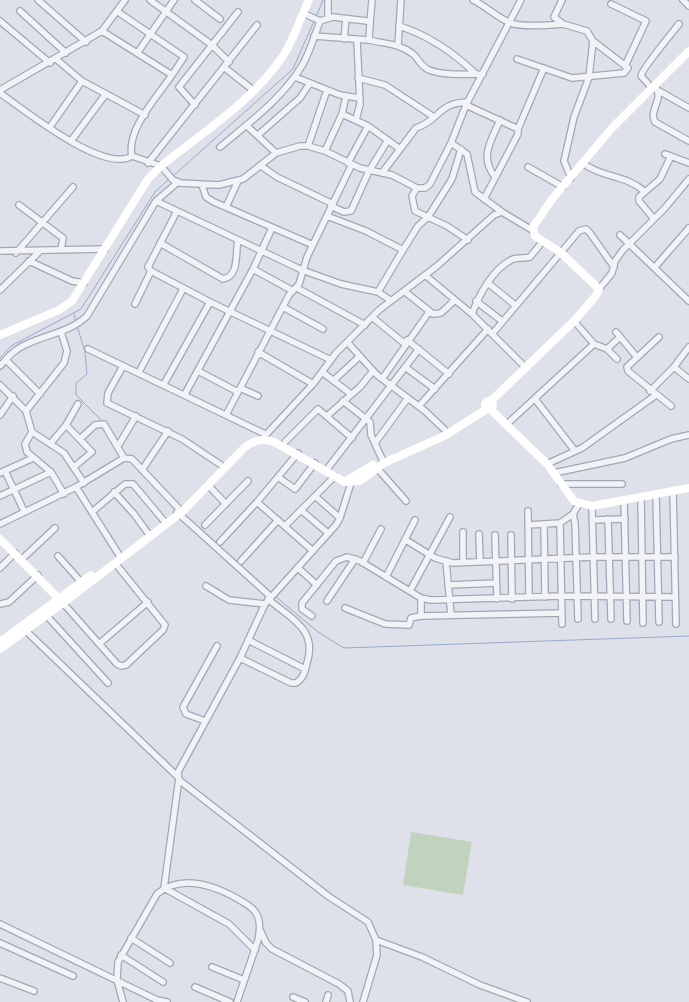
<!DOCTYPE html>
<html>
<head>
<meta charset="utf-8">
<style>
  body { margin:0 }
  canvas { display:block; background:#dee1e9 }
</style>
</head>
<body>
<canvas width="689" height="1002"></canvas>
<script>
const context = document.querySelector('canvas').getContext('2d');
context.lineJoin = 'round';
function paint(path, color) {
  context.fillStyle = color;
  context.fill(path, 'evenodd');
}
function strokePath(path, color, width, dash) {
  context.strokeStyle = color;
  context.lineWidth = width;
  context.lineCap = dash ? 'butt' : 'round';
  context.setLineDash(dash || []);
  context.stroke(path);
}
paint(new Path2D(`
  M411,832L472,842L463,895L403,885Z`), '#c1d3bf');
strokePath(new Path2D(`
  M316,17L323,0
  M173,176L293,69L314,21
  M74,314L76,323
  M77,326L85,352L87,374L76,383V395L101,420
  M0,358L11,346L81,309L155,192L170,178
  M221,548L272,593
  M275,596L318,632L344,648L689,636`), '#97a9cb', 1);
const street = new Path2D(`
  M38,0L86,42
  M150,0L212,45L229,62
  M195,0L220,19
  M328,0V18
  M473,0C486,6 497,18 511,23C520,27 551,25 563,24
  M683,0L689,6
  M611,4L646,21L625,66
  M20,11L66,53
  M118,12L184,57L172,75
  M303,13L320,21L333,17L367,21L370,23L369,40C384,44 399,43 413,54C419,59 420,66 429,70C445,76 466,74 483,74
  M0,21L50,63
  M370,23L372,0
  M399,26C428,35 454,53 476,74
  M102,31L172,75C157,97 126,130 132,156L161,166L173,180L180,183L219,185L243,179L276,153L300,146H308L325,151L360,168L392,175L417,188H425L430,184L451,143L466,105L521,0
  M314,36L369,40
  M344,39L346,19
  M398,45L401,0
  M138,52L174,0
  M56,59L82,81L145,115
  M517,59L572,78L624,73L628,68L593,41L587,31L563,24L554,17L562,0
  M225,68L253,90
  M295,77L340,95L359,98
  M358,78L385,85L434,117
  M654,86C666,98 648,109 655,122L689,141
  M652,88L641,76C641,70 672,33 679,24
  M0,90L102,31L125,0
  M659,91L689,108
  M0,93C24,110 104,174 132,156
  M195,105L179,87L238,12
  M466,105L518,129V134L484,199
  M342,114L368,126L400,149
  M356,120L360,104L357,40
  M246,125L276,153
  M50,127L82,81
  M518,129L544,68
  M258,135L300,98L310,83
  M71,141L105,95
  M451,143L467,154L475,192L502,212
  M308,146L327,90
  M220,147C250,122 283,98 303,64C310,51 315,35 320,21
  M325,151L342,114L346,96
  M665,154L689,163
  M148,163L257,25
  M348,163L368,126
  M584,164C603,178 626,175 644,191
  M261,166L277,177L333,204
  M528,167L563,187
  M382,173L416,128C440,120 438,103 467,102
  M495,177C479,157 491,141 500,120
  M571,178L564,161L574,117L589,77L593,41
  M202,185L206,197L214,202L313,245
  M417,188L412,196L415,211L447,226L468,240
  M156,201L302,270L341,284L378,292L390,300
  M19,205L63,238L61,250
  M331,206L344,212L351,211L369,171L388,140
  M226,207L238,181
  M327,216L366,231L403,250
  M654,219L639,201V197L660,179L671,156
  M620,235L689,301
  M160,243L223,279C240,276 235,252 238,240
  M0,251L105,249
  M16,253L73,187
  M29,261L72,281L84,283
  M655,267L689,228
  M253,269L293,291
  M151,271L148,267L177,211
  M425,275L472,314L525,367
  M488,283L515,305
  M297,288L365,325
  M599,289L612,273L615,261L623,250L665,208L689,179
  M0,290L39,252
  M404,291L433,314L441,313L455,300
  M378,292L403,250L418,226L428,217L452,179L461,149
  M476,301L502,321
  M135,304L151,271L210,302L331,360
  M283,307L323,329
  M472,314C479,295 492,270 511,260C516,257 524,259 530,257L543,241
  M372,317L405,344
  M616,332L636,356
  M493,333L579,231L586,229L590,233L614,267
  M659,337L627,367L628,371L671,406
  M407,340L449,374
  M348,343L377,375L425,411L445,430
  M594,344L607,349L620,337
  M88,349L265,434
  M607,349L617,359
  M258,352L313,384
  M6,360L40,394
  M0,366C8,357 16,348 27,344C48,334 70,332 87,316L156,201L178,182
  M123,366L108,393L107,403L182,439L221,465
  M405,367L435,389
  M674,367L689,379
  M198,371L238,392
  M139,372L183,289
  M322,372L351,394
  M382,379L429,312
  M334,380L360,356
  M164,384L210,302
  M0,385L26,411L32,432L64,453L84,483
  M240,388L258,396
  M650,391L674,367L689,347
  M185,394L253,269L272,228
  M535,399L575,451
  M343,401L370,422L371,435L384,463
  M419,406L488,329
  M26,411L64,363L67,351L61,332
  M0,415L13,396
  M226,415L289,295L299,284L307,257L352,164
  M327,416L360,387L373,371
  M507,424L594,344L574,321
  M66,425L92,452L74,467
  M32,432L25,444L27,452L51,472L64,494
  M80,439L95,425L104,424L124,458
  M262,439L313,384L336,353L379,310L437,266L494,215L502,212L532,230
  M285,442L318,409L352,438
  M51,443L66,425L78,404
  M375,443L408,398
  M118,446L136,416
  M547,464L582,448L656,395
  M328,468L419,349
  M377,468L406,501
  M142,470L168,431
  M5,471L24,511
  M0,473L33,458
  M554,473L625,458L671,439L689,435
  M278,477L295,489L315,463
  M351,483L340,518L336,525L265,604L240,658L178,772L179,780L328,896L368,922L376,940L377,955L363,1002
  M561,484H622
  M208,485L226,504
  M76,487L121,558
  M673,491L676,624
  M114,492L134,514L150,536
  M656,495L659,622
  M0,496L51,472
  M316,497L340,518
  M641,497L643,623
  M624,501L627,621
  M257,502L298,453
  M592,506L595,619
  M302,511L328,533
  M528,511L529,597
  M92,512L125,484H133L164,521
  M177,512L270,596
  M573,514L575,523L578,619
  M608,519L611,619
  M592,520L625,519
  M0,524L76,487L124,458L132,459L182,512
  M544,524L545,597
  M205,525L248,481
  M528,525L560,523
  M285,526L335,476
  M479,534L480,561
  M495,535L497,599
  M511,535L512,599
  M406,540L435,558L453,563L593,557H675
  M220,542L257,502L313,551
  M58,556L81,582
  M21,560L55,528
  M241,561L278,520
  M446,561L451,615
  M463,562V532
  M363,563L381,529
  M0,568L15,553
  M298,568L317,585
  M386,577L415,520
  M449,585L496,583
  M206,586L229,600L265,604
  M410,591L450,517
  M421,598V616L562,613
  M327,601L355,559
  M63,603L117,664L121,666L126,665L163,630L165,625L115,563
  M0,604L9,602L38,575
  M345,608L385,624L409,625L411,618L421,616
  M46,615L108,683
  M312,616L302,609V603L336,561L347,557L360,561L421,598L431,600L561,596L675,597
  M562,624L560,523L573,514L579,504
  M24,629L179,778L164,888L229,924L255,950
  M248,640L305,669
  M99,644L148,602
  M240,658L291,683H296C304,678 305,671 307,663C318,629 290,618 268,599
  M205,721L186,714L183,707L217,646
  M0,924L157,1000L167,1002
  M260,930L266,943L272,949L339,984L348,991L350,1002
  M131,938L170,963
  M376,940L422,957L480,985L527,1002
  M0,943L73,976
  M121,955L163,982
  M212,967L244,980
  M0,978L34,991
  M195,987L230,1002
  M293,997L305,1002
  M123,1002L117,980L118,962L157,894C181,874 213,885 238,899C244,903 252,906 256,913C261,921 260,931 258,940L237,1002
  M326,1002L328,995`);
strokePath(street, '#a3a7b3', 8);
strokePath(street, '#f1f3f7', 5.5);
strokePath(new Path2D(`
  M0,335L59,310L72,301L148,179L161,166C202,133 253,101 283,56C294,39 300,18 309,0
  M485 405a4 4 0 1 1 8 0a4 4 0 1 1-8 0Z
  M491,401L574,321L595,297L599,289L560,252L535,236L533,227L553,198L612,128L689,51
  M490,409L547,464L574,501L592,506L689,488
  M349,479L373,465
  M0,539L62,602
  M0,642L91,575
  M0,649L63,603L182,512L245,447C255,440 262,438 274,442L345,482L360,481L384,463L444,436L487,409`), '#fff', 8);
</script>
</body>
</html>
